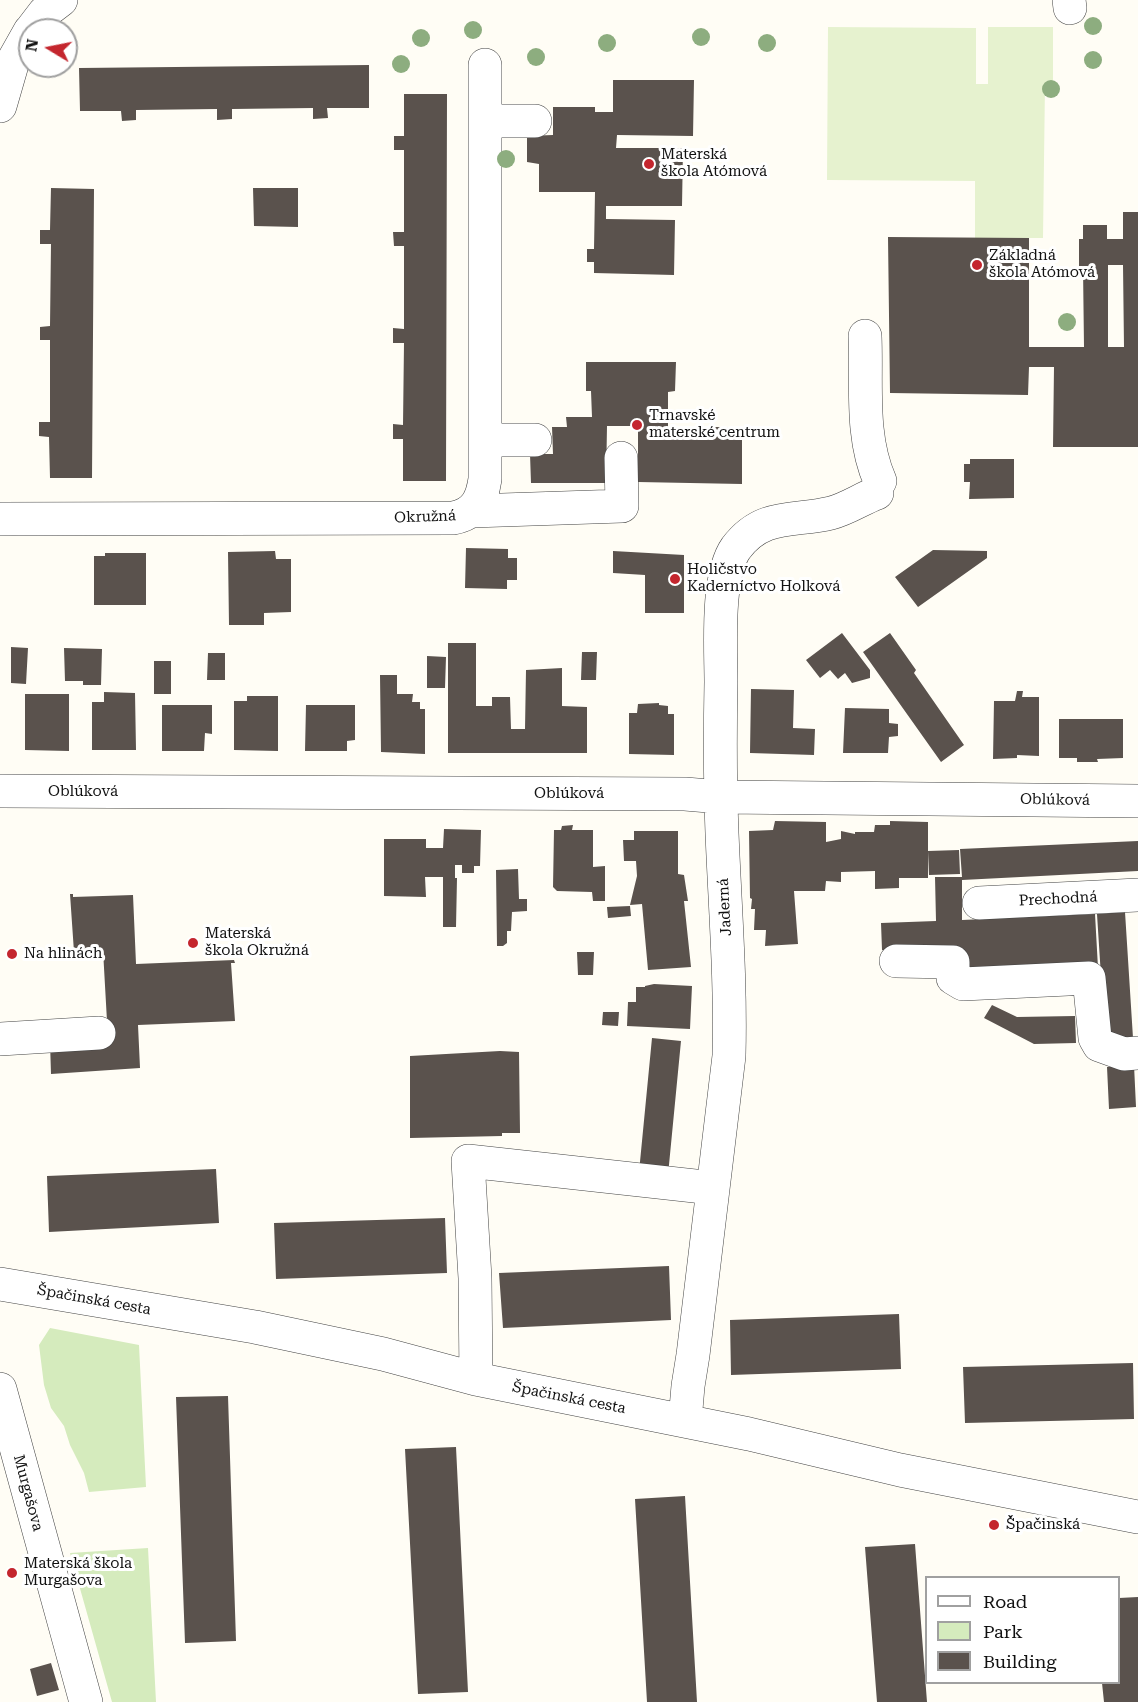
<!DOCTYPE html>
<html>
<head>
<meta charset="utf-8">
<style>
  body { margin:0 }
  #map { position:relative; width:1138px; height:1702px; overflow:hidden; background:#fffdf5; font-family:"Roboto Serif",serif }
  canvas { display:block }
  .legend { position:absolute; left:925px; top:1576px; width:195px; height:108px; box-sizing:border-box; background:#fff; border:2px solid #a0a0a0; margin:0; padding:8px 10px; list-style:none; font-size:18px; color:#111 }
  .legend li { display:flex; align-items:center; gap:12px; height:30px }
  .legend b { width:30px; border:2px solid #a0a0a0 }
  .north { position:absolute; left:18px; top:18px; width:60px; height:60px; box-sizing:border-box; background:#fff; border:2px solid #a0a0a0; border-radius:50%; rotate:280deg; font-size:16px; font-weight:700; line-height:24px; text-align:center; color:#111 }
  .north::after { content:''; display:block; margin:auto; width:21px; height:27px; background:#c4262e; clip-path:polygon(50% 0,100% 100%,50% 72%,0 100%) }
</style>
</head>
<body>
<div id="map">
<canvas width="1138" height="1702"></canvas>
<ul class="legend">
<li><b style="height:8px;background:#fff"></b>Road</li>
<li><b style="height:16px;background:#d5ebbd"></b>Park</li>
<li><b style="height:16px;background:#5a524d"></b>Building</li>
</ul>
<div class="north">N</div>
</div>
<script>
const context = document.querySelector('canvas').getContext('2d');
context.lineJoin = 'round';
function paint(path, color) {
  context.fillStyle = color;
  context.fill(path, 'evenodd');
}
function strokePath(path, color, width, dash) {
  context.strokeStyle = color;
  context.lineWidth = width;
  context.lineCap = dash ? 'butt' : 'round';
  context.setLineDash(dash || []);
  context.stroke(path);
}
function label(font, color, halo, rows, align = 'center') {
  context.font = font + ' "Roboto Serif",serif';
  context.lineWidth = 6;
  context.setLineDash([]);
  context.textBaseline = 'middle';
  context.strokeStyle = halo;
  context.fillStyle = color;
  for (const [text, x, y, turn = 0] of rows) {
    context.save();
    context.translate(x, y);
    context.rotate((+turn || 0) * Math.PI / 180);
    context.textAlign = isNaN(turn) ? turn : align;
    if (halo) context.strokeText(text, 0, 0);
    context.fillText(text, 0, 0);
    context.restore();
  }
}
paint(new Path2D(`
  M50,1328L139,1345L146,1487L89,1492L84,1473L70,1445L64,1426L51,1408L44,1385L39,1345Z
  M148,1548L156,1702H112L70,1553Z`), '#d5ebbd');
paint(new Path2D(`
  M828,27L976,28V84H988V27H1053V84H1045L1043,238H975V181L827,180Z`), '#e6f2cf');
paint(new Path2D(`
  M369,65V108H327L328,118L313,119V108L232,109V119L217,120V109L136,110V120L122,121L121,111H80L79,68Z
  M613,80H694L693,136L617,135L616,148H683L682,206H606V219L675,220L674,275L594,273V262H587V249H594L595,192H539V164L527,162V136L553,135V107H595V112H613Z
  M404,94H447L446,481H403V439H393V424L403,425L404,343H393V328L404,329V246H394L393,232H404V150H394V136H404Z
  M51,188L94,189L92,478H50L49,437L39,436V422H50V340H40V327L50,326L51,244H40V230H50Z
  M253,188H298V227L254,226Z
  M1123,212H1138V447H1053L1054,367H1029L1028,395L890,393L888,237L1029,238V347H1084L1083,267H1079V239H1083V225H1107V239H1123ZM1108,265H1123L1124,347H1108Z
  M586,362H676L675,391L668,392V427H742V484L638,482V426H607L606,483H531L530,454H553L552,427H567L566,417H592L591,391H586Z
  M970,459H1014V498L969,499L970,482H964V464H970Z
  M466,548L508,549V558H517V580H507V589L465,588Z
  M933,550L987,551V558L918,607L895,577Z
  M275,551L276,559H291V612L264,613V625H229L228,552Z
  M613,551L684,555V613H645V575L613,573Z
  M105,553H146V605H94V556H105Z
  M842,633L870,670V678L852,683L845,673L838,679L830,670L820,678L806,660Z
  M890,633L916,670L914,673L964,745L941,762L863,652Z
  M448,643H476V706H492V697H510L511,729H525L526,670L562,668V706L587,707V753H448Z
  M11,647L28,648L26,684L11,683Z
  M64,648L102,649L101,685H83V681H65Z
  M582,652H597L596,680H581Z
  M208,653H225V680H207Z
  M427,656L446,657L445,688H427Z
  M154,661H171V694H154Z
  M380,675H397V694H413L412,702H420V709H425V754L381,752Z
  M751,689L794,690L793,728L815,729L814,755L750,753Z
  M1017,691H1023L1022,697H1039V756L1017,755V758L993,759L994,701H1015Z
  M104,692L135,693L136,750H92V702H104Z
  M25,694H69V751L25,750Z
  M247,696H278V751L234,750V701H247Z
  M659,703V705L668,706V714H674V755L629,754V713H637L638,704Z
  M162,705H212V734L205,733L204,751H162Z
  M306,705H355V740L347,741V751H305Z
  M845,708L889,709V723L898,724V736L889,737L888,753H843Z
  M1059,719H1123V758L1097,759L1098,762H1077V758H1059Z
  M775,821L826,822V842L841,839V831L855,834V832H874L875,825H890V821L928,822V878H899V888L875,889V871L841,872V882L826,881L825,891H794L798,944L765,946L766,930H754L755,909H751L752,899L750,898L749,831L773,830Z
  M573,825L572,830H593V867L605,866V901H593L592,892L557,891L553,887L554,830H561L562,826Z
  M444,829L481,830L480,866H474V873H462V865H455V878H457L456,927H443V877H425L426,897L384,896V839H426V848H443Z
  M634,831H678V874L684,875L688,901H684L691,967L648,970L642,904L630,905L637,876L636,861H624L623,840H634Z
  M1138,841V871L962,880V920L1095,914L1098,968L962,974L961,948L882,950L881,923L936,921L935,877H962L960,849Z
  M959,850L960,874L929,875L928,851Z
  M518,869L519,899H527V911L512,912L511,931H507V943L503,946H497L496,870Z
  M70,894H73V897L133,895L136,964L234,960L235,963H231L235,1021L138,1025L140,1068L51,1074L50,1042L108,1039L103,950L74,952Z
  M630,906L631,916L608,918L607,907Z
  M1125,912L1133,1038L1105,1039L1097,914Z
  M577,952H594L593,975H578Z
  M654,984L692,986L690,1029L627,1026L628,1002H636V987H645V986Z
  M992,1005L1017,1017L1075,1016L1076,1043L1034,1044L984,1018Z
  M603,1012H619L618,1026L602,1025Z
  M652,1038L681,1041L668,1175L639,1172Z
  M500,1051L519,1052L520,1133H502V1136L410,1138V1056Z
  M1134,1065L1136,1107L1109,1109L1107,1067Z
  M216,1169L219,1223L49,1232L47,1176Z
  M445,1218L447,1273L276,1279L274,1223Z
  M669,1266L671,1320L503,1328L499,1273Z
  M899,1314L901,1369L731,1375L730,1320Z
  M1133,1363L1134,1419L965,1423L963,1367Z
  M228,1396L236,1641L185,1643L176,1397Z
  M456,1447L468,1692L418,1694L405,1449Z
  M685,1496L697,1702H647L635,1499Z
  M915,1544L927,1702H877L865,1547Z
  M1138,1597V1702H1104L1102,1683H1119V1598Z
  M51,1663L59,1690L37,1696L30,1669Z`), '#5a524d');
const minor = new Path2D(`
  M1069,0L1070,8
  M31,30L44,13L61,0
  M0,106L13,61L30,31
  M486,121H535
  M865,336C867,384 860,436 880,481
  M485,440H535
  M472,511L622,506L621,458
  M0,519L453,518C475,514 482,500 485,479V65
  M0,791L685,794L721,797L1138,801
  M979,903L1138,895
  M896,961L953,962V978L963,984L1089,978L1095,1038L1099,1045L1124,1054L1138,1053
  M0,1039L99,1033
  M0,1284L255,1327L383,1354L476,1379L749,1434L900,1470L1138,1517
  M476,1379L475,1278L468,1161L713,1188
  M0,1389L86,1702
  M685,1421L688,1386L693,1355L729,1056C731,982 725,907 722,833C720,783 720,733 721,682C721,648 716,576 736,548C763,512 795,522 831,513C847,509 861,499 877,493`);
strokePath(minor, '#444', 34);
strokePath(minor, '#fff', 33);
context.fillStyle = '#8dad7f';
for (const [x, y] of [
  [1093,26],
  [473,30],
  [701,37],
  [421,38],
  [607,43],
  [767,43],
  [536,57],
  [1093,60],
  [401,64],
  [1051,89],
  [506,159],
  [1067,322]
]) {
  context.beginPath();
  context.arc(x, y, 9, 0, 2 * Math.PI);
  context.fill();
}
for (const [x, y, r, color] of [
  [649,164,6,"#c4262e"],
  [977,265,6,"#c4262e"],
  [637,425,6,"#c4262e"],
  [675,579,6,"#c4262e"],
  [193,943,6,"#c4262e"],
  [12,954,6,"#c4262e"],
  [994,1525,6,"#c4262e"],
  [12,1573,6,"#c4262e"]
]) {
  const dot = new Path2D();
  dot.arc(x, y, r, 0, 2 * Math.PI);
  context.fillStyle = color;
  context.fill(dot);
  strokePath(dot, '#fff', 2);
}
label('15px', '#111', '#fff', [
  ["Materská",661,155],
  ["škola Atómová",661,172],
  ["Základná",989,256],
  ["škola Atómová",989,273],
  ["Trnavské",649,416],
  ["materské centrum",649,433],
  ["Holičstvo",687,570],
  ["Kaderníctvo Holková",687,587],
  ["Materská",205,934],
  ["škola Okružná",205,951],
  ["Na hlinách",24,954],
  ["Špačinská",1006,1525],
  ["Materská škola",24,1564],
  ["Murgašova",24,1581]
], 'left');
label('15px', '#111', '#fff', [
  ["Okružná",425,517,-2],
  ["Oblúková",83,792],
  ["Oblúková",569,794],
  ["Oblúková",1055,800,1],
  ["Prechodná",1058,899,-3],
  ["Jaderná",725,907,-93],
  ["Špačinská cesta",94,1300,10],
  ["Špačinská cesta",569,1398,11],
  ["Murgašova",28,1493,75]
]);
</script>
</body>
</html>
